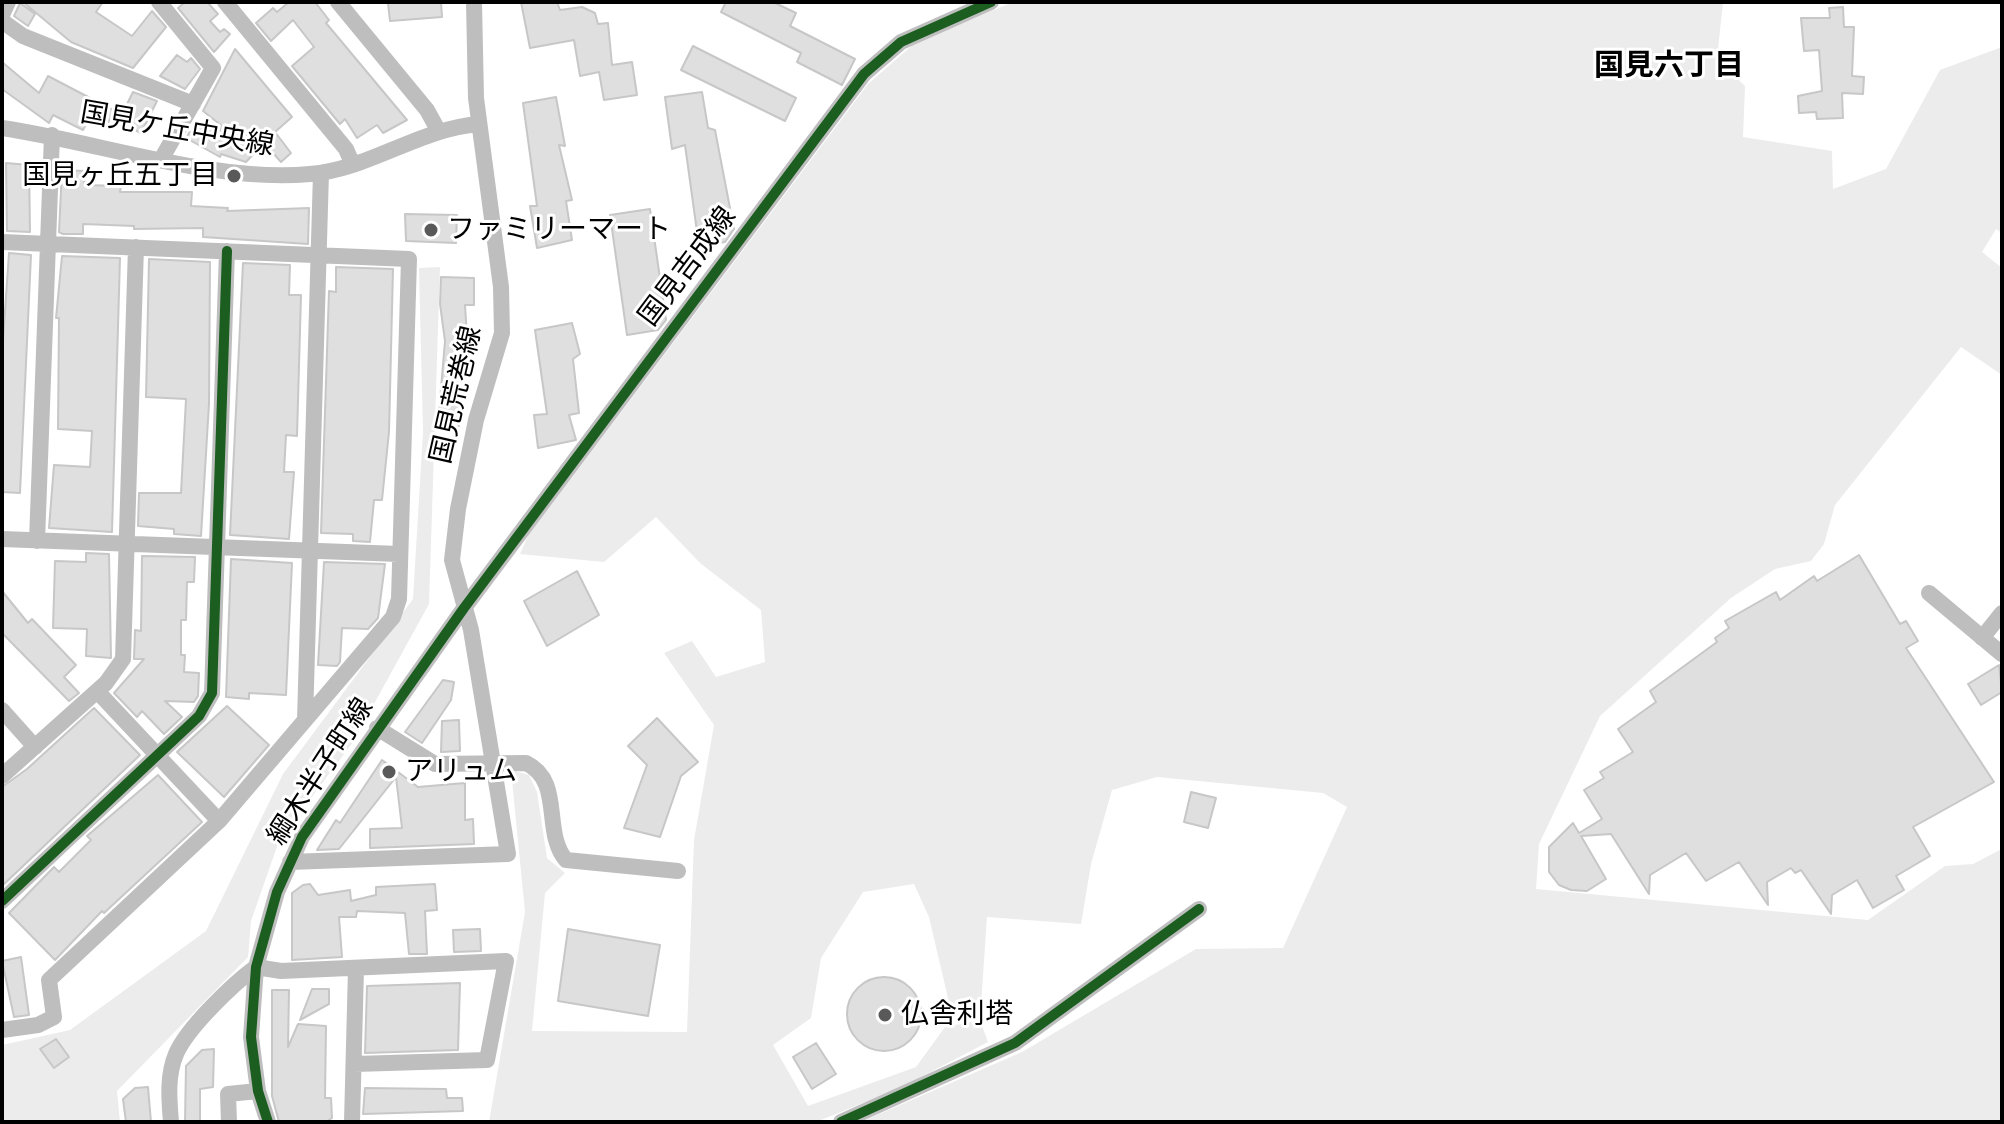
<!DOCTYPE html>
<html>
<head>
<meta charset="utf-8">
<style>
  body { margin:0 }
  #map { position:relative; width:2004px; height:1124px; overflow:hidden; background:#fff; font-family:Helvetica,sans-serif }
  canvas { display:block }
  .frame { position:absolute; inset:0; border:4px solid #000; pointer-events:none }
</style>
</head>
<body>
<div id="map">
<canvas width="2004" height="1124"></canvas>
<div class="frame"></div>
</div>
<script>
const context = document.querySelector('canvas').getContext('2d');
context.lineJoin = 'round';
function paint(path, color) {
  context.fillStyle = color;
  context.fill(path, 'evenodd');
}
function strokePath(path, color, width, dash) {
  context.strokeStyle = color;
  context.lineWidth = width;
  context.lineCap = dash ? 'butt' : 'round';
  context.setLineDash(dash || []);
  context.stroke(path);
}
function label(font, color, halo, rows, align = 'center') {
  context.font = font + ' Helvetica,"Noto Sans JP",sans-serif';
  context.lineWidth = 6;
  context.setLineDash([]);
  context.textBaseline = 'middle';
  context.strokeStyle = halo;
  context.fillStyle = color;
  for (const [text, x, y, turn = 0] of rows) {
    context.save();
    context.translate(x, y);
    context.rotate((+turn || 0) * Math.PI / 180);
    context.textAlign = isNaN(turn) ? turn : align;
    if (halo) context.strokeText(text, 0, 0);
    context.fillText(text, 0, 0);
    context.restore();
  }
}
paint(new Path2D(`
  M1013,2H1723L1717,59L1745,86L1743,137L1832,151L1833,189L1886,169L1940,70L2002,47V233L1996,229L1982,252L2002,268V375L1961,347L1835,505L1824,544L1811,561L1775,569L1731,598L1600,716L1539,844L1536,889L1868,920L1945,866L1973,864L2002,849V1122H861L1022,1052L1196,949L1283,948L1347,807L1323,793L1157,777L1112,790L1091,864L1081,924L987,917L981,1005L951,1011L929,917L914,884L863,892L821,958L811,1018L773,1045L808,1106L916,1067L945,1027L980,1020L988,1042L900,1088L816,1122H489L525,912L511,770L529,775L537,792L547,858L565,873L545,893L532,1031L687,1032L694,840L714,725L664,653L692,641L716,677L765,662L761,610L700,563L656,517L604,562L520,554L528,536L868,84L916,42Z
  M440,267L429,604L353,742L279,841L251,921L248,957L117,1091L120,1122H2V1045L70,1030L206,931L283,774L413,599L423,432L419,268Z`), '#ececec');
const building = new Path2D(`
  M23,2H103L96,12L132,36L152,11L166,27L133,68L71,42Z
  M185,2H207L218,14L210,21L220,32L224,29L230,34L214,52L178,8Z
  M289,2H315L329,20L326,23L407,120L383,133L377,125L357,138L345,119L340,124L292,66L314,47L293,20L271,41L256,23L273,8L277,12Z
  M398,2H441L442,17L390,21L388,3Z
  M521,2H557L560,10L582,7L595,13L598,24L608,23L612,65L632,62L637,95L604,100L599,72L580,76L574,40L530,48Z
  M726,2H773L796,13L790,26L855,59L842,85L797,62L801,53L721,12Z
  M20,3L35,14L28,26L14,16Z
  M1843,7L1844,27H1854L1852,76L1864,77L1863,94L1842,93L1843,118L1817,119L1816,112L1799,113L1798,96L1822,91L1819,50L1804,51L1801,18H1830L1829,8Z
  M693,46L796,98L785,121L681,70Z
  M235,49L292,117L275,132L291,153L281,162L264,143L246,162L221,154L220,157L186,138L196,121L219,132L222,126L203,111Z
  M177,55L187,62L191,58L200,69L185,89L160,76Z
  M2,62L39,93L48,76L115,111L106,126L89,119L83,130L53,115L49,123L2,89Z
  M133,92L157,101L141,133L118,122Z
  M702,92L708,128L715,130L734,229L725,242L699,246L685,145L672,149L665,97Z
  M556,97L565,146L559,145L572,200L566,201L572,240L537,248L530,206H537L523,103Z
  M6,163L29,165L30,232L7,231Z
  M62,170L85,171L84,185L121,186L120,192H192L191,206L228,208L227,211L309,208L308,244L203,237V228L134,229V226L83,224V234H63L59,232Z
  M650,209L666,320L658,330L627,335L610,215Z
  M405,214L457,215L456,243L406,241Z
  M9,253L31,255L20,493L2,492V355Z
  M62,256L120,258L112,532L49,528L54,465L90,467L92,431L58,429L59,318H56Z
  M149,259L210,262L209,404L201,536L174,534V529L138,526L139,493H181L186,399L146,397Z
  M243,263L290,265L289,295H301L297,436L286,435L284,472H294L289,539L230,535Z
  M336,267L393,269L389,432L382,500H374L370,542L353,541V534L321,533L329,291L336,292Z
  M441,277L474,278V305H465L468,353L459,426L438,424L445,341L440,304Z
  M572,323L580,354L573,359L579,413L569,415L576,440L538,448L534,415L547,414L535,330Z
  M86,553L109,554L111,658L86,656L87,629L53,628L55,561L86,562Z
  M1859,555L1900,624L1906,621L1918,641L1906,648L1994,782L1913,827L1930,856L1896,876L1904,890L1873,908L1857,880L1832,895L1831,914L1801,870L1795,873L1791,868L1767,882L1768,905L1739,862L1706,881L1686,853L1650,875L1649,894L1611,834L1581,836L1606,879L1587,891L1571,890L1559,885L1549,872V847L1573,823L1579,833L1602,819L1584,790L1604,778L1600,772L1633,752L1618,729L1656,702L1650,691L1717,642L1715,638L1729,628L1725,621L1776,592L1780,600L1814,576L1817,581Z
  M142,556L195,557L194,582H187L186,620H181V655H185L184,672L199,673L198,696L194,702L165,701L182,717L164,734L142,711L137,717L114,693L144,659H134L135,630L141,631Z
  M231,559L292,563L286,695L249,693V699L226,697Z
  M324,562L385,564L378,618L368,629L342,628L340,662L337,666L318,665Z
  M577,571L599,615L547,646L524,601Z
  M2,591L28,623L32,619L76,665L64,677L79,693L69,701L2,633Z
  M1999,665L2002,692L1981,705L1968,684Z
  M443,680L454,682L451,700L422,743L405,732Z
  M227,706L269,745L224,797L177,752Z
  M94,708L140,755L2,886V787L27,769Z
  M657,718L698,762L681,776L660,837L624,828L647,765L628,746Z
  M459,720L460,751L441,752L442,721Z
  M382,760L418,787L465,783V820L473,819L474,844L370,848V829L402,828L396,777L339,849L317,850L336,820L340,823Z
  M158,775L202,822L104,913L102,911L55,960L9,913L54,867L59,872L91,840L87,836Z
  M1191,792L1216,798L1208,828L1184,822Z
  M310,884L318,895L350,890L351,901L376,895V887L435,884L437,910L425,911L427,954H409L405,913L357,911L356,917H339L342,957L292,960V893L303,885Z
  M480,929L481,951L454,952L453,930Z
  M568,929L660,945L648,1016L558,1001Z
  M21,957L29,1015L14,1017L2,961Z
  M847 1014a37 37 0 1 1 74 0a37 37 0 1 1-74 0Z
  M460,983L458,1050L365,1053L367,986Z
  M312,989H329V1004L300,1020Z
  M272,990H289L288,1047L298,1024L326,1026L325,1098H331L332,1118L326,1122H279L272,1096Z
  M56,1039L69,1057L54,1068L40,1049Z
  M816,1043L836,1074L812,1089L793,1057Z
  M214,1049L213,1087L200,1089V1122H185L186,1066L202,1050Z
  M148,1087L151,1122H126L123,1099L135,1088Z
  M365,1088L446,1089L447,1098H462L463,1111L363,1114Z`);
paint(building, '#dfdfdf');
strokePath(building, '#c7c7c7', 2);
strokePath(new Path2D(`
  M159,2L213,68L162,158
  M225,2L346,149L353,165
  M338,2L427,110L438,130
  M2,15L8,2
  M2,21L23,36L193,104
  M2,128C98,142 214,183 310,174C370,169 418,129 479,124
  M2,242L409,259L399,599L393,617L219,821L49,980L54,1017L38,1025L2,1030
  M2,539L399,554
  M37,541L52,135
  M1929,593L2002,654
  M1982,638L2002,613
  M97,691L219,821
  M2,710L35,747
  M305,720L321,173
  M377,728L435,764L526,763C564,781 542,832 566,860L678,871
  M2,776L106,683L123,659L136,247
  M290,862L508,854L471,630L452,560L458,509L476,420L502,333L501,287L476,98L474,2
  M2,901L199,716L212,693L227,251
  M171,1122C169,1099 167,1075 176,1054C187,1028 233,984 256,967L281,971L506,961L487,1060L355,1064
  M229,1122L228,1094L258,1091
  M268,1122L258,1091L251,1037L256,967L277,892L302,837L464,608L864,74L901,42L991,2
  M352,1122L356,969
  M841,1122L1015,1043L1199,909`), '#bebebe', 16);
strokePath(new Path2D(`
  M2,901L199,716L212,693L227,251
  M268,1122L258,1091L251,1037L256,967L277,892L302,837L464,608L864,74L901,42L991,2
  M841,1122L1015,1043L1199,909`), '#1b5e20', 10);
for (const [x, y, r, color] of [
  [234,176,8,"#595959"],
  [431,230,8,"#595959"],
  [389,772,8,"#595959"],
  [885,1015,8,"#595959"]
]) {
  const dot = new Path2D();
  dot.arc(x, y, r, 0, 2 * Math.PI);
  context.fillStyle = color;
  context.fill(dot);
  strokePath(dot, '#fff', 3);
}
label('28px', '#000', '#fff', [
  ["国見ケ丘中央線",177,130,10],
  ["国見吉成線",688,267,-53],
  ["国見荒巻線",457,395,-77],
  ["綱木半子町線",321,772,-57]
]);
label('28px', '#000', '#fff', [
  ["国見ヶ丘五丁目",218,176,"right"],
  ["ファミリーマート",447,230],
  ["アリュム",405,772],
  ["仏舎利塔",901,1015]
], 'left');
label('bold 30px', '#000', '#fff', [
  ["国見六丁目",1669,67]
]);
</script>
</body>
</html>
